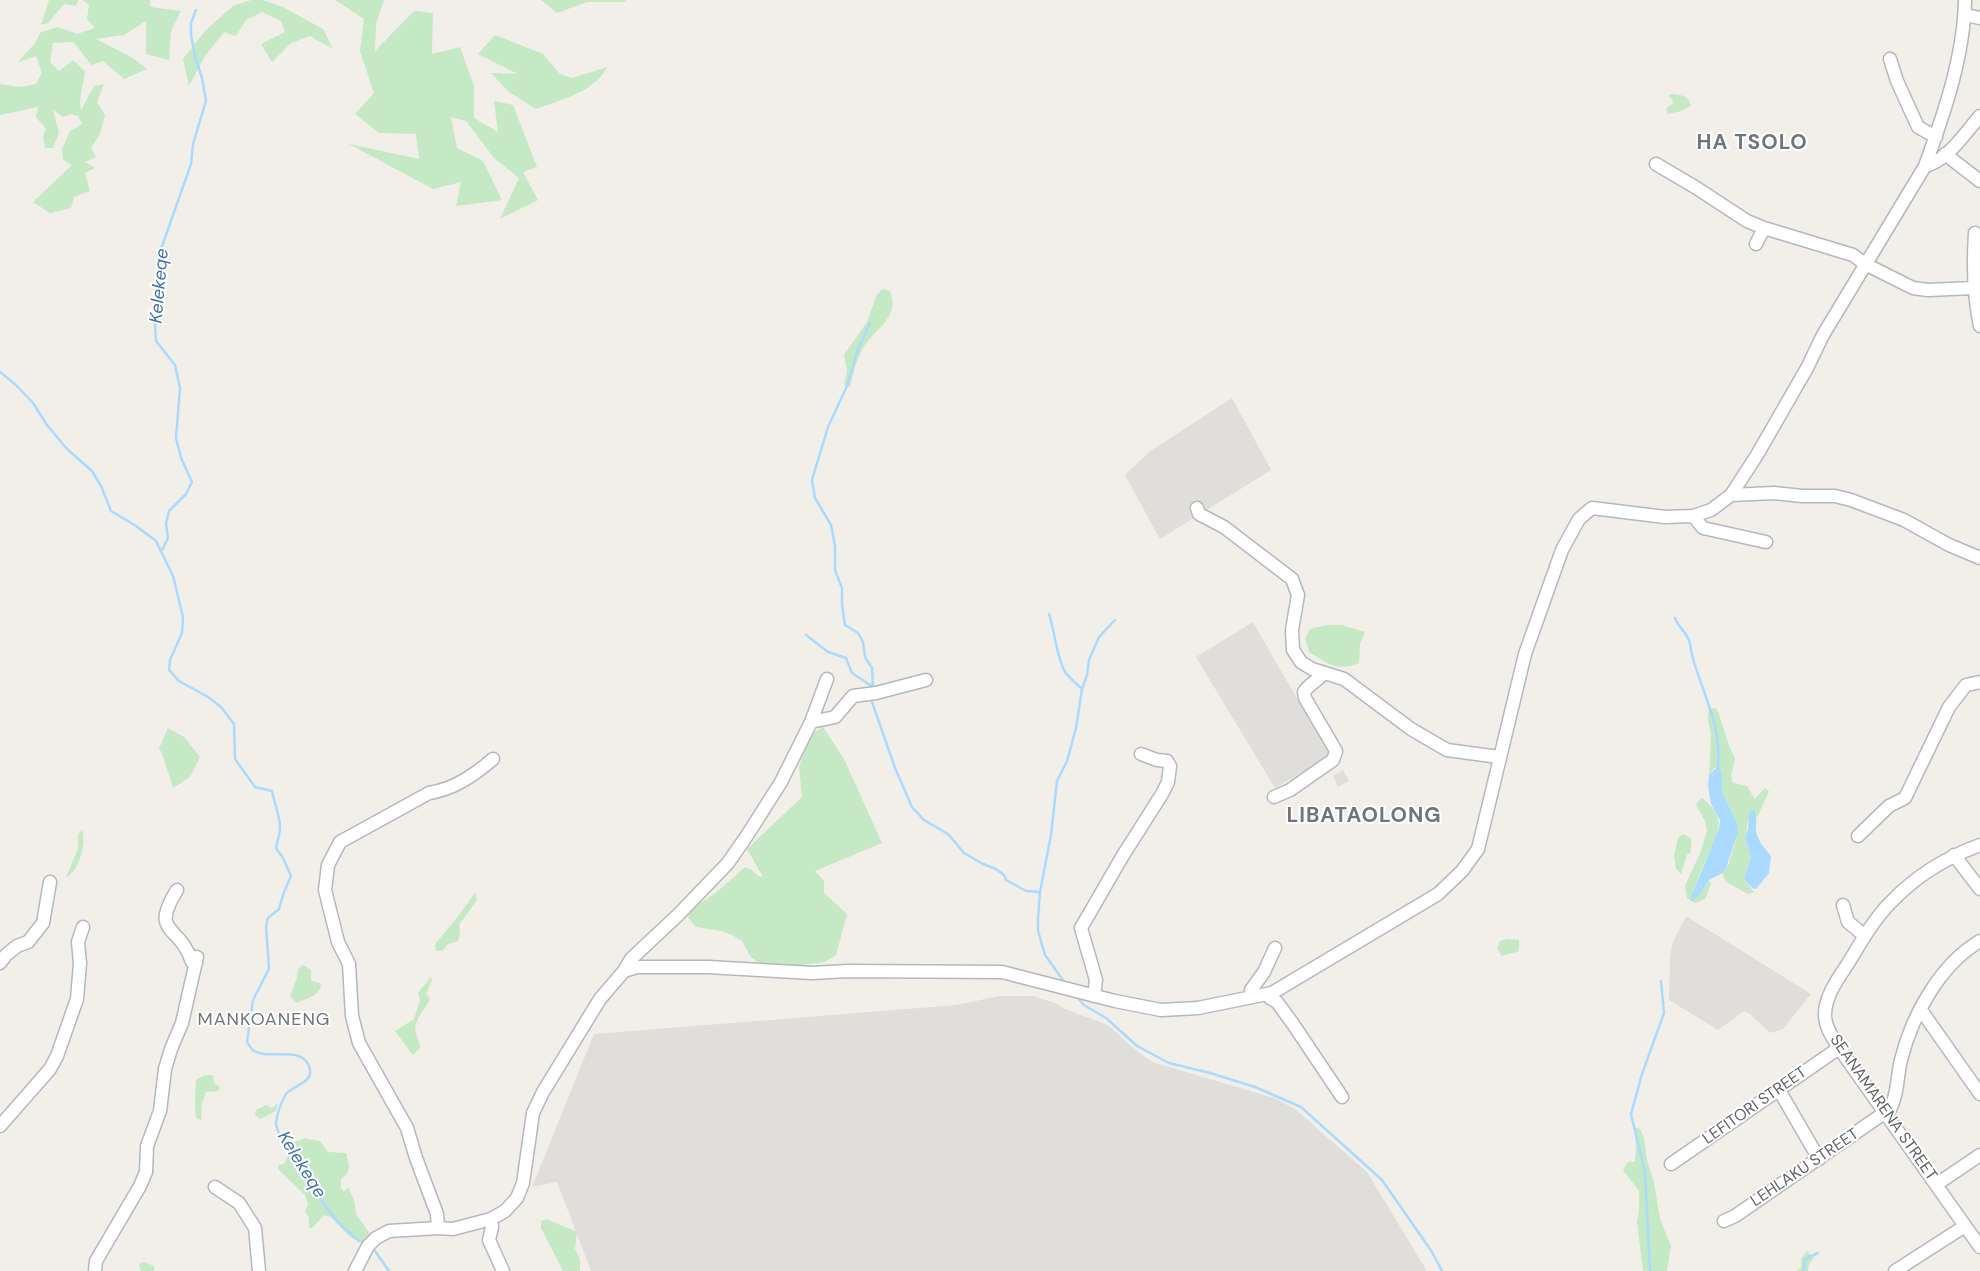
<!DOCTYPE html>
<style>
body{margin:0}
canvas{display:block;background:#f1efe8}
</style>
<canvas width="1980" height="1271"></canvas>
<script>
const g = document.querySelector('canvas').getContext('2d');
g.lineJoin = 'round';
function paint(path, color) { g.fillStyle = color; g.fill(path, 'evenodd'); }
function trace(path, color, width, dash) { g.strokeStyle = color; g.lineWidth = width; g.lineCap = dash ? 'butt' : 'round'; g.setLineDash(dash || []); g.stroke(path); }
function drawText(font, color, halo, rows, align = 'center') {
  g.font = font + ' "DM Sans",sans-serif'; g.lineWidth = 4; g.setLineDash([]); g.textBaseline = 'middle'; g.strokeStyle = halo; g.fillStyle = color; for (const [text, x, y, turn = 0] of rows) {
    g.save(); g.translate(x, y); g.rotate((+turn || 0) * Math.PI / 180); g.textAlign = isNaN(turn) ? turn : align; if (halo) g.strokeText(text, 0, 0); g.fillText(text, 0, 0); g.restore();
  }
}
paint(new Path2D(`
 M1232 398 1271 470 1160 539 1125 475 1149 452Z
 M1253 622 1330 756 1275 788 1196 657Z
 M1343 770 1349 781 1338 787 1333 776Z
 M1686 916 1811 994 1783 1029 1770 1033 1750 1014 1744 1011 1718 1030 1669 1000 1670 956 1673 942Z
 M999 996H1033L1055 1003 1065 1009 1108 1025 1132 1047 1152 1062 1274 1098 1295 1109 1367 1172 1427 1271H591L557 1182 532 1187 594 1034 957 1005Z`), '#e0deda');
paint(new Path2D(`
 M49 0H78L76 6 64 4 48 23 41 25Z
 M83 0H150V7L181 11 171 31 169 60 146 54V21L124 35 96 39 133 58 147 69 124 79 103 61 91 65 74 42 53 43 50 62 59 71 73 60 85 71C84 84 78 97 81 110L94 86 104 84 97 102 105 115 100 134 91 148 96 157 85 162 95 168 85 173 90 191 74 197 71 208 50 213 33 202 72 165 63 160 62 149 70 131 82 124 78 116 71 114 63 117 53 110 59 133 53 148H45L43 136 46 129 36 117 38 107 0 115V84L21 87 36 84 42 73 36 56 18 62 35 43 41 32 58 27 77 34 95 28 87 19 89 5Z
 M251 0H263L283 7 323 29 333 49 310 36 291 43 272 62 261 44 285 32 281 21 262 12 246 20 236 36 224 32 205 56 189 86 183 59 205 31 233 6Z
 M335 0H384L376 24 375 51 414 11 433 13 432 54 460 47 474 86V118L498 132 494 101 513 105 537 167 523 172 538 200 500 219 519 178 494 158 466 121 451 117 457 148 483 161 502 200 456 206 461 182 433 189 349 144 419 159 416 134 379 133 355 114 374 93 360 51 364 19Z
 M541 0H626L625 2H587L557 13Z
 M495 35 543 54 560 74 572 78 607 67C595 92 560 100 536 109L509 92 491 73 518 74 478 54Z
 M1672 94C1682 95 1689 96 1691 106L1681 111 1668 114 1666 109 1673 103 1672 99 1668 96Z
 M883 289 890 291C901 319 873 329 862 350 856 362 853 374 850 387L844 385 847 371 844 355 867 322 877 294Z
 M1327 625H1341L1365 632 1360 644 1359 663C1337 672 1328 664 1309 652L1305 638 1310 629Z
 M1716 708C1724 725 1726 742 1735 758L1731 776 1733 783 1747 786 1755 799 1765 788 1769 791 1757 818 1754 810C1747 815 1745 835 1747 844 1748 849 1752 855 1751 859 1750 866 1746 873 1744 879L1754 892 1748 894 1726 882 1722 873 1729 863 1738 832 1737 823 1722 792V776L1715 767 1709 775C1710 763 1710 750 1711 738 1711 727 1706 721 1709 709Z
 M823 727 844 759 882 843 815 871 824 881V893L847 914 836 955 825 962 792 966 760 964 750 956 742 941 732 935 721 931 696 927 688 917 695 907 718 891 745 867 752 870 758 876 763 877 747 849 802 797 799 767 808 736Z
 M168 728 184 737 200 757 190 777 173 788 164 759 159 748Z
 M1702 798C1729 819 1718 834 1706 860 1700 871 1696 884 1692 897H1698L1709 880 1711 884 1705 899 1695 903 1687 898 1685 886 1701 851 1707 831 1705 821 1696 805 1699 800Z
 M82 830C87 841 79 873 66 877L78 849V834Z
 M1683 834 1691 838V852L1687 855 1681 874 1676 869 1674 856 1678 838Z
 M475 893 477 900 459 925 460 934 458 941 448 944 443 950 436 951 435 944 456 919Z
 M1508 939 1519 940V951L1502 956 1497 948 1500 941Z
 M303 965 311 970V981L320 983 321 987C316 997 306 999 296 1003L290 996 297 978 298 969Z
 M431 977 432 980 426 994 430 999C425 1009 412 1023 416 1033 417 1039 420 1042 420 1048L413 1055 395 1031 414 1019 420 1000 418 993Z
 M205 1075H213L214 1083 220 1087 219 1091 206 1092 202 1103 201 1120 196 1118 195 1105 196 1080Z
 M278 1103 276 1111 260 1119 255 1115 256 1110 266 1105 272 1108Z
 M1634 1127 1640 1129 1644 1138 1647 1160 1654 1183 1660 1219 1671 1246 1667 1271H1643L1637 1222 1639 1212V1191L1623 1170 1628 1162H1635L1636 1146Z
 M304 1138 320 1141 328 1152 346 1153C349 1164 352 1172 341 1179V1188L344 1192 348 1187 354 1200 356 1214 371 1235 362 1243 350 1237 331 1217 324 1215 312 1228 309 1227V1218L305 1211 308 1205 305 1195 278 1169V1165L284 1164 288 1155 287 1142 299 1141Z
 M548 1219C557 1225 568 1227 577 1232L575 1249 580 1259V1271H563L541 1228V1221Z
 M1807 1251 1814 1258 1809 1264 1808 1271H1796L1801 1268V1259Z
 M144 1262 154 1266V1271H141L139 1264Z`), '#c5e8c5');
paint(new Path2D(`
 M1719 765 1722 776V792L1737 823 1738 832 1726 868 1722 873 1709 880 1698 897H1691L1719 829 1720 820 1711 804 1708 786 1709 775Z
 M1754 809C1757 817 1756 822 1756 830 1757 841 1765 848 1771 856L1769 873 1756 889 1752 888 1744 879 1751 858 1745 837 1748 829 1749 814Z`), '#aadaff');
trace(new Path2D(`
 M870 323 858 349 847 386 828 427 812 480 815 498 831 525 835 546V570L842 588V605L845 625 858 633 863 642 865 657 872 668 873 687
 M0 372 16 385 33 403 47 425 67 449 92 471 101 486 111 511 136 526 156 541 173 576 183 617 182 633 170 660 169 670 179 681 208 697 221 707 234 724 235 759 255 787 272 791C274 801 277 809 279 819 282 828 278 839 276 848L283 858 291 876 284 892 279 909 268 918 266 926 269 969 253 1000 247 1042C249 1045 251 1049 254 1051 269 1060 298 1046 308 1064 318 1083 292 1085 286 1094 281 1103 277 1113 276 1123 276 1138 327 1210 339 1223 345 1229 353 1235 359 1241
 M162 550 168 538 166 523 169 511 186 494 192 482 181 458 176 438 180 388 175 365 156 341 155 325 159 301V271L161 249 191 164 193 144 206 101 202 78 195 56 191 35V23L196 10
 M1049 614C1055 632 1056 655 1065 672 1069 678 1077 684 1082 689L1076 728 1067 761 1057 781 1051 835 1040 892 1038 919V931L1045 955 1065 983
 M1675 618C1678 627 1686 632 1689 640 1691 646 1691 653 1693 659 1704 696 1722 728 1718 767
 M806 635 828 652 846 658 852 673 873 687
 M1082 689 1087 675 1089 660 1099 637 1115 620
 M871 699 895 768 912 807 924 820 948 834 964 853 983 864 996 869 1004 875 1006 880 1026 891 1040 892
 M1692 900 1696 894
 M1077 997 1084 1005 1106 1018 1137 1046 1169 1063 1210 1073 1255 1087 1301 1107 1382 1180 1432 1252 1442 1271
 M375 1251 389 1271
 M1650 1271 1645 1172 1631 1114 1642 1074 1664 1013 1661 981
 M1804 1271 1805 1259 1818 1253`), '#aadaff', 2.5);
const minor = new Path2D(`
 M1965 15 1980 18
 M1890 59 1897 81 1918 127 1936 137
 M1945 154 1980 181
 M1656 164 1695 187 1747 221 1764 228
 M1925 166C1947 161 1965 133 1980 116
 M1975 233C1973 264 1973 294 1980 326
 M1756 244 1764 228 1853 255 1865 264 1913 288 1928 290 1974 288
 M1731 495 1774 493 1802 496H1835L1851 500 1904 520 1949 545 1980 558
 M1197 508 1199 514 1224 527 1292 579 1298 595 1292 630 1293 650 1301 662 1312 669 1344 679 1411 729 1447 750 1499 757
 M1693 516 1703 528 1766 542
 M811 722 835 717 853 696 876 693 926 680
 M1274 797 1290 790 1333 760 1336 751 1305 698 1304 692C1309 684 1318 681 1323 673
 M1858 836 1889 806 1905 798 1949 707 1966 685 1980 682
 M1980 845C1947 857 1916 876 1891 902 1873 920 1860 944 1847 965 1837 980 1824 998 1825 1017 1826 1029 1833 1038 1839 1048L1980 1247
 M1954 855 1980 889
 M177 890C149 935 180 924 192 962L196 963
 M1843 905 1848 922 1865 936
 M0 963 6 955 17 946 28 942 43 923 50 882
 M624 971 631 959 679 914 728 863 748 834 781 782 811 722 827 679
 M1272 993 1270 998 1277 1002 1293 1024 1342 1097
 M1094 996 1096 980 1081 928 1122 857 1162 794 1168 782 1170 766 1167 761 1157 760 1141 754
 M1252 996 1251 990 1264 972 1275 948
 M1921 1010 1980 1094
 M1779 1090 1819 1159
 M0 1126 50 1069 57 1056 77 999 80 963 78 942 83 927
 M1671 1164 1839 1048
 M1937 1184 1980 1155
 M215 1187 239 1203 255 1228 259 1271
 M491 1219 492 1227 489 1240 503 1271
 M1724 1221 1735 1216 1890 1109C1898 1095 1897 1075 1901 1060 1912 1015 1940 965 1980 941
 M438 1228 437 1214 416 1158 407 1128 359 1043 352 1016 349 964 338 942 325 890 328 865 340 842 429 793C454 789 473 776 493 759
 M95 1271 96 1261 140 1186 146 1172 147 1146 160 1111 165 1069 171 1049 182 1023 197 957
 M355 1271 368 1246 376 1238 389 1231 438 1228 453 1229 491 1219 505 1211 517 1198 523 1183 533 1113 543 1092 600 999 624 971 637 967H708L812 973 848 971 1002 972 1115 1001 1161 1010 1198 1008 1272 993 1438 894 1462 871 1478 849 1525 654 1562 550 1579 519 1592 508 1665 517 1693 516 1711 510 1731 495 1757 455 1807 368 1823 335 1925 166C1944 114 1964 56 1965 0
 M1895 1271 1965 1226`);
trace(minor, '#b5b8bc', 15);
trace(minor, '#fff', 12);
drawText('16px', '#5f6368', '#fff', [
 ["LEFITORI STREET",1755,1106,-35],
 ["SEANAMARENA STREET",1883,1108,55],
 ["LEHLAKU STREET",1805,1168,-34]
]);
drawText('italic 18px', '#4174aa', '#fff', [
 ["Kelekeqe",160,286,-85],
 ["Kelekeqe",301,1165,58]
]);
g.letterSpacing = '1px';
drawText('18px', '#70757a', '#fff', [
 ["MANKOANENG",264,1020]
]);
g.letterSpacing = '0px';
g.letterSpacing = '1px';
drawText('bold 21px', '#70757a', '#fff', [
 ["HA TSOLO",1752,143],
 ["LIBATAOLONG",1364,816]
]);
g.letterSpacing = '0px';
</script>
